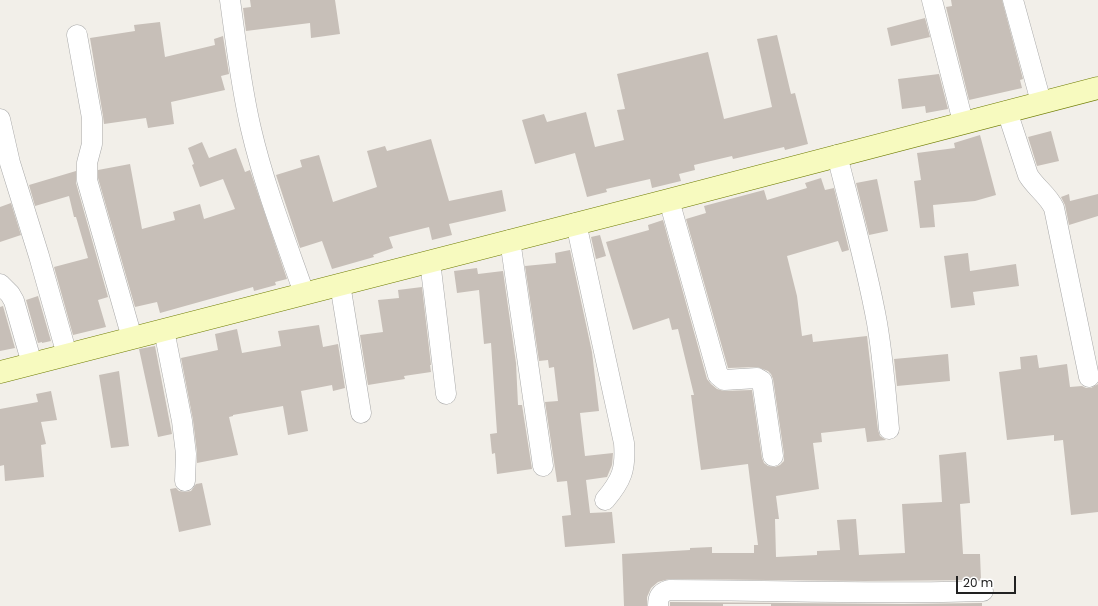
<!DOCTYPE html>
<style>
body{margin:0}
#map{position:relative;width:1098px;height:606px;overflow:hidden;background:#f2efe9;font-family:Poppins,sans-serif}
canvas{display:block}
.scale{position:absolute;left:956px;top:576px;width:60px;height:18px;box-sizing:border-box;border:2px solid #222;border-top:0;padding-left:5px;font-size:12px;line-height:14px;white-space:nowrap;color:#222;-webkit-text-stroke:3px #fff;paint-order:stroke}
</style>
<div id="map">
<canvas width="1098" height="606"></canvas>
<div class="scale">20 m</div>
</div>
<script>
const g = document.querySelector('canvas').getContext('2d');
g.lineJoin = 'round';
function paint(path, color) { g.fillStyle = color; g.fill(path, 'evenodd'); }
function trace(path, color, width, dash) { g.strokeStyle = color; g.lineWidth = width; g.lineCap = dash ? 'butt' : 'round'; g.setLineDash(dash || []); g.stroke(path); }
paint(new Path2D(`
 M250 0H335L340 34 311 38 310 23 246 31 243 8 251 7Z
 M951 0H1002L1023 79 1020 80 1022 88 969 100 946 7 952 6Z
 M925 18 930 37 891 46 887 28Z
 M160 22 165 57 215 45 214 39 223 36 229 74 221 76 225 90 171 102 174 124 148 128 146 118 104 124 103 116 90 38 135 31 134 25Z
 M777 35 791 94 795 93 808 144 785 150 784 147 733 159 732 156 694 165 695 170 679 174 681 181 652 188 650 179 606 189 607 192 587 197 575 153 535 164 522 120 544 114 547 122 586 112 595 147 624 140 617 110 625 109 617 74 708 52 724 119 772 107 757 39Z
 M939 74 948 109 926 113 925 106 902 109 898 79Z
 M1051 131 1059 161 1037 166 1028 137Z
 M980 135 996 195 975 201 933 205 935 227 920 228 914 181 921 180 917 153 955 148 954 143Z
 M431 139 449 201 502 190 506 211 449 224 452 235 432 240 429 227 389 237 393 248 373 255 374 257 332 269 322 241 300 248 276 175 302 167 300 160 319 155 333 202 377 187 367 151 385 146 387 151Z
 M202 142 209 158 236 148 245 172 250 170 287 279 275 282 276 285 254 291 253 287 160 313 157 302 135 307 98 178V170L130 164 142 229 175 220 173 212 200 204 204 219 235 209 223 179 200 187 192 165 194 164 188 148Z
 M76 171V183L108 297 98 300 106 327 73 335 54 267 88 258 76 217H74L69 196 35 206 29 185Z
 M821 178 825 190 834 188 849 250 842 252 838 241 787 256 797 296 802 336 812 334 813 342 867 336 878 430 880 436 886 440 867 442 865 428 821 433 822 442 813 443 819 489 776 496 779 519H775L776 557 817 555V551L840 550 837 520 856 519 859 555 905 553 902 504 942 502 939 455 966 452 970 503 960 504 963 554H980L981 580 865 581 669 579 658 582 651 588 647 597V606H624L622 554 690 550V548L712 547V553H754V545H758L748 464 701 470 691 395H694L678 329 672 330 669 318 633 330 606 242 649 230 648 225 663 220 707 379 711 384 717 389 724 391 752 390 762 458 764 463 768 466 775 467 780 465 784 461V454L773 379 771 374 768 371 757 367 728 368 686 219 706 213 704 206 764 190 767 200 807 188 805 183Z
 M877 179 888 231 869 235 856 183Z
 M1069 194 1070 201 1098 194V216L1069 225 1065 205 1061 197Z
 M11 203 21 235 0 242V207Z
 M600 235 606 256 596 259 591 237Z
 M570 250 592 352 599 411 580 413 585 456 613 453 612 465 607 477 586 480 590 513 612 512 615 543 565 547 562 516 571 515 567 481 557 482 545 402 558 401 554 367 549 368 548 360 539 361 525 266 556 263 555 253Z
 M968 253 970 271 1016 264 1019 286 973 292 975 305 951 308 944 256Z
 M477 268 478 274 503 271 516 363 518 405H522L532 469 497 474 495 453 492 454 490 434 497 433 491 343 484 344 479 290 457 293 454 271Z
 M422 287 431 365H430L431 372 404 376 405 379 368 385 360 335 383 332 378 300 399 298 398 290Z
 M38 296 51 341 42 343V342L38 343 26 300Z
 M3 306 15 348 0 351V307Z
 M319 325 323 347 338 344 345 388 333 391 332 385 301 391 308 431 288 435 283 406 233 415V416L229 417 238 455 197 463V453L193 420 181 358 218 350 215 334 237 329 242 353 281 346 278 331Z
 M155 346 172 434 158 437 139 349Z
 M948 354 950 381 897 386 894 359Z
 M1037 355 1039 368 1067 364 1070 387 1082 386 1086 388H1091L1098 384V512L1071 515 1063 440 1054 441V435L1007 440 999 372 1021 369 1020 357Z
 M119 371 129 446 111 448 99 375Z
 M51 391 57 420 41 422 46 444 41 445 44 477 5 481 4 465 0 466V409L38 402 36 394Z
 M202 483 211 525 179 532 170 489 176 488 179 491 185 492 191 491 196 484Z
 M670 602 904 604 982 603V606H771V604H723V606H670Z`), '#c7bfb8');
const street = new Path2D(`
 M230 0C236 43 241 87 251 129 264 185 285 239 304 293
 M932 0 963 122
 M1013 0 1041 102
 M77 35 92 118V144L87 163V180L132 338
 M1007 111 1028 175C1035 187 1048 195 1054 208L1089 377
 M0 119 10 163 39 256 67 355
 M837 155C851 211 867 267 877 323 883 358 886 394 889 429
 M669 200 718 375 724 380 757 378 762 381 773 456
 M576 223 624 443C626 469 622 480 605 500
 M510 240 543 466
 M430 261 446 394
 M0 284 10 294 14 301 32 364
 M340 284 361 413
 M164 330 182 421 186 454 185 481
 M658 606C658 597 660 593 669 590 773 590 878 595 983 591`);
const secondary = new Path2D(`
 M0 372 669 200 1098 88`);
trace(street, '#a9a9a9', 21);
trace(secondary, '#707d05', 23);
trace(street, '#fff', 20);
trace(secondary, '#f7fabf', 22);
</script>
